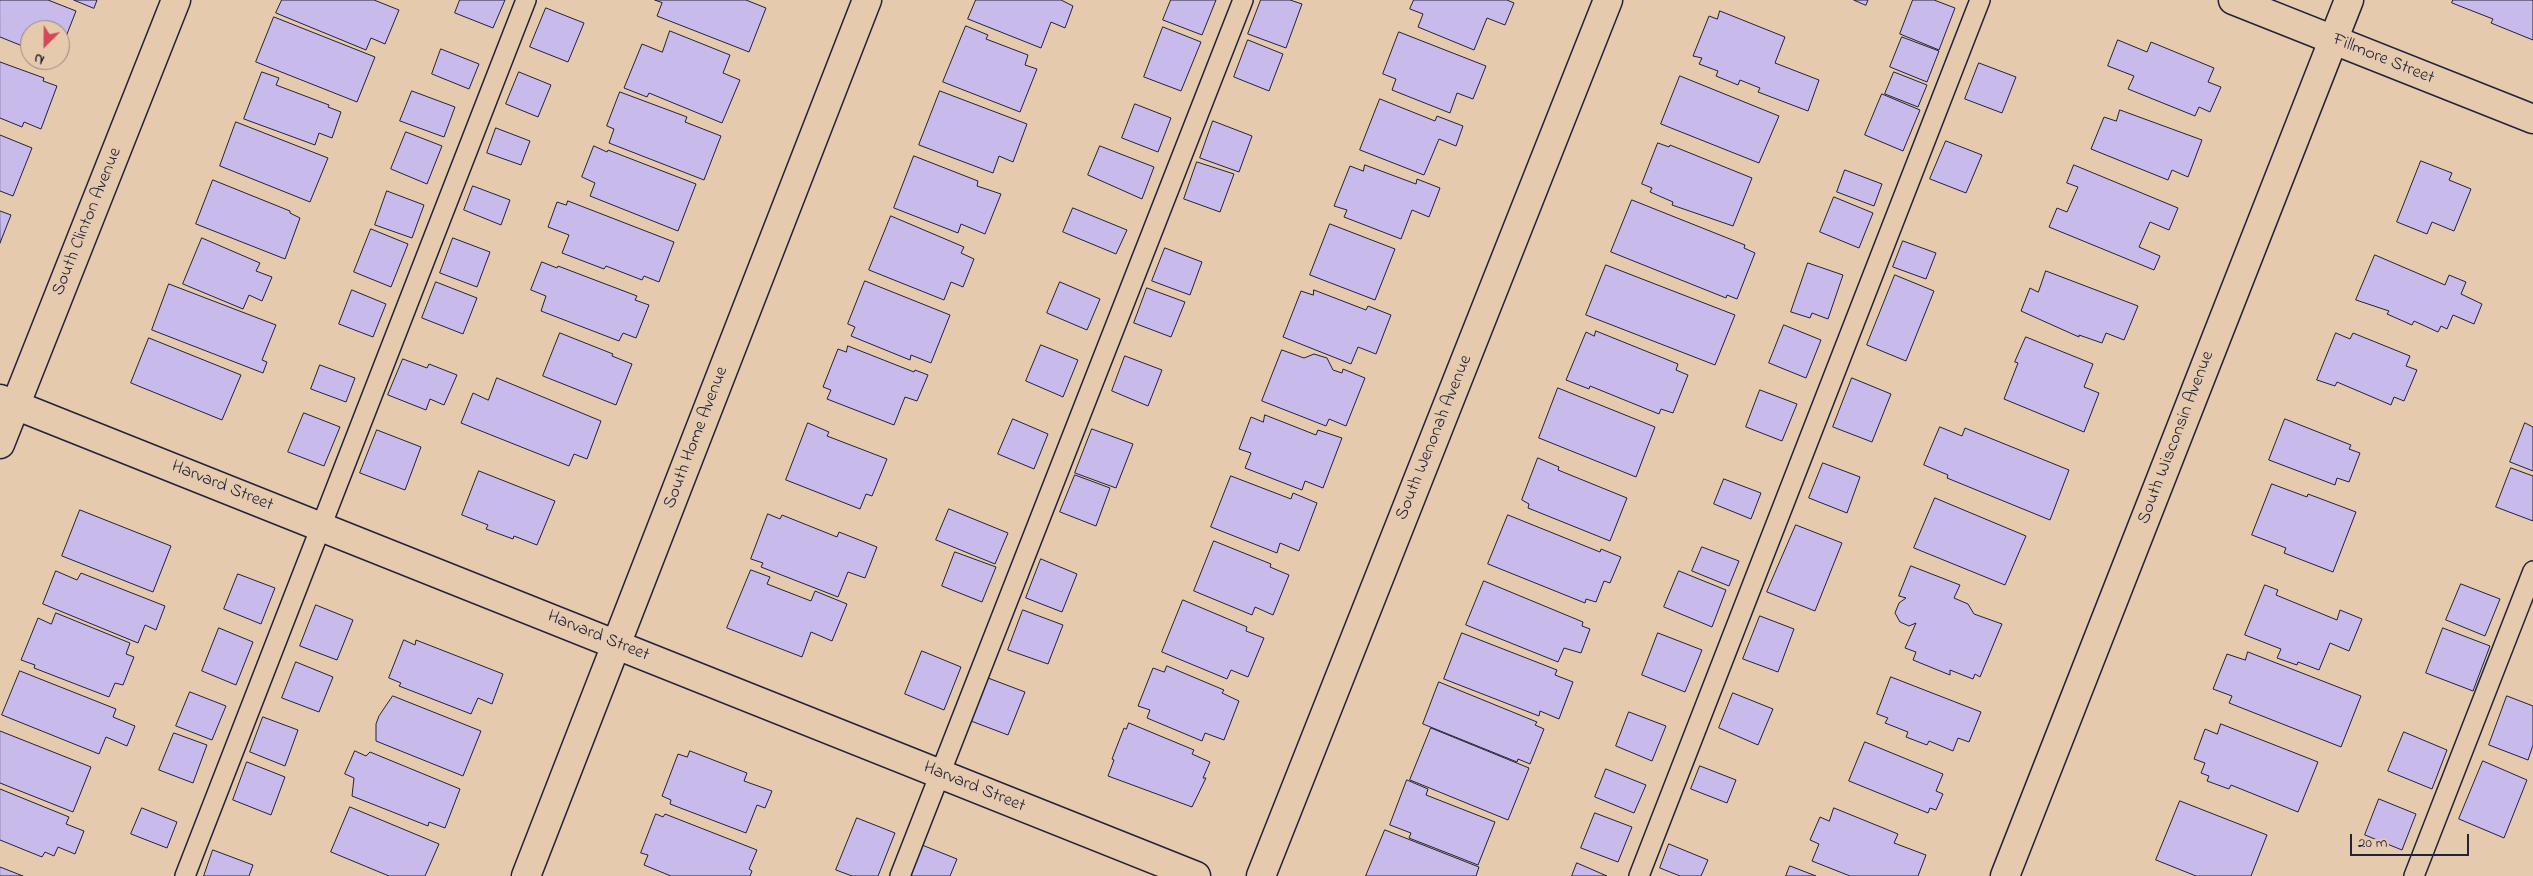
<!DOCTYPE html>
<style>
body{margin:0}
#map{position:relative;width:2533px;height:876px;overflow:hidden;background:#e6caad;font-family:"Indie Flower",sans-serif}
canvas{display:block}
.north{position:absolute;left:20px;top:20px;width:50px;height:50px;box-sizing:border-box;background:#e6caad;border:1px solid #98877f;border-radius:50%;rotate:203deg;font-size:14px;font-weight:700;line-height:20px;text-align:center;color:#22223b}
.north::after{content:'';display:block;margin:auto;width:18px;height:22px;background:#d1495b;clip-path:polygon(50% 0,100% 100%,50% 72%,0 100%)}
.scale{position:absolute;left:2350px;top:834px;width:119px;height:22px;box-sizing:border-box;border:2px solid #22223b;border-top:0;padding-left:6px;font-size:15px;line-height:18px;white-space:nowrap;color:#22223b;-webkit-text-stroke:4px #e6caad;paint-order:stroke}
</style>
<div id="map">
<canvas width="2533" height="876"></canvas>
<div class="north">N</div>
<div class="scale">20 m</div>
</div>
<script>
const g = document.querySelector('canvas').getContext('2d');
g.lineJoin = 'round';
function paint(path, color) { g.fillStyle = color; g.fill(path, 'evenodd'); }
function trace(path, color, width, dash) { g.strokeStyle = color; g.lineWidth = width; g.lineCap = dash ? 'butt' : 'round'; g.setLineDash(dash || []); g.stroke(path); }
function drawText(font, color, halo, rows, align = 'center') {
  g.font = font + ' "Indie Flower",sans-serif'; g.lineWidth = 5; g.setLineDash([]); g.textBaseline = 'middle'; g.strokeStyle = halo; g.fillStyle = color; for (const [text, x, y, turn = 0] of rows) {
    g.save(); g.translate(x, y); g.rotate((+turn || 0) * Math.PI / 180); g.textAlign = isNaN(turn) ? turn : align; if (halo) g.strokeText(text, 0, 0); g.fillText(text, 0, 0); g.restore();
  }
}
const building = new Path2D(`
 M0 0H48L76 11 60 52V30H30V49L0 37Z
 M74 0H97L94 8Z
 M282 0H374L399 10 385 44 371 38 366 50 276 13Z
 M460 0H505L493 28 455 13Z
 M655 0H746L766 8 749 52 657 16 662 3Z
 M976 0H1061L1073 6 1065 28 1051 22 1041 48 968 19Z
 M1171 0H1216L1202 35 1163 20Z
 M1261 0H1290L1302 4 1286 48 1248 34Z
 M1414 0H1507L1514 3 1505 25 1487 18 1474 50 1418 27 1423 14 1410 9Z
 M1854 0H1868L1866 5Z
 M1913 0H1934L1955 8 1939 50 1900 34Z
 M2453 0H2533V40L2491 23 2493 19 2452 3Z
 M546 8 584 23 568 62 530 47Z
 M1720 11 1785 37 1775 63 1819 80 1808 111 1758 92 1760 88 1740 80 1738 85 1716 76 1718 71 1699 64 1702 58 1693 56 1709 16 1717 19Z
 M274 17 375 57 357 102 256 62Z
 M966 26 988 35 986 39 1028 55 1025 65 1037 69 1020 112 943 82Z
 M1163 27 1201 42 1181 91 1144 77Z
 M670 31 730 55 723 73 740 80 722 123 649 93 647 97 624 88 642 44 662 52Z
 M1399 32 1486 66 1473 99 1457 93 1450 113 1392 90 1396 79 1383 74Z
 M1902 37 1939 51 1927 82 1890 67Z
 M1248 40 1283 54 1269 91 1234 77Z
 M2118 40 2147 52 2151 42 2214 68 2208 82 2221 87 2210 112 2199 107 2195 116 2128 89 2134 76 2108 66Z
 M441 49 479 64 469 89 432 74Z
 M0 62 44 78 43 81 57 86 41 129 24 122 22 127 0 118Z
 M1979 63 2016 77 2002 113 1965 99Z
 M262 72 279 78 276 85 329 105 328 107 341 112 332 138 319 133 315 145 244 119Z
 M519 72 551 85 538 117 506 104Z
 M1894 72 1927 85 1918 107 1885 94Z
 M1680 76 1779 116 1759 163 1661 124Z
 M412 91 455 107 444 137 400 121Z
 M940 91 1027 124 1013 162 999 156 993 173 919 145Z
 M620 92 687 117 685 122 721 136 704 180 609 143 614 129 607 126Z
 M1882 94 1920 110 1903 151 1865 135Z
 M1380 99 1435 121 1437 116 1463 126 1456 146 1439 139 1424 175 1360 150Z
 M1135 104 1171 118 1158 152 1122 138Z
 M2120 110 2202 140 2188 177 2172 170 2168 180 2091 149 2104 117 2116 121Z
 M1213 121 1252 136 1239 172 1200 158Z
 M236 122 328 158 310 202 220 166Z
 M496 128 530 141 521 165 487 153Z
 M406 132 442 146 427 184 391 169Z
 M0 135 32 148 13 196 0 191Z
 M1946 141 1982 155 1966 193 1930 179Z
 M1658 143 1669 147 1670 145 1752 178 1733 226 1672 205 1673 202 1650 192 1652 188 1642 184Z
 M594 146 607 152 608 150 696 184 678 231 590 196 595 183 582 177Z
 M1100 146 1154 167 1142 199 1088 175Z
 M914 156 978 181 977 186 1001 194 985 234 961 224 958 233 894 208Z
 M2421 161 2452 173 2449 180 2471 189 2454 231 2432 222 2427 234 2397 222Z
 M1197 162 1234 174 1220 212 1184 199Z
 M1365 165 1416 184 1417 179 1440 188 1429 217 1412 210 1401 239 1344 217 1347 210 1334 206 1350 166 1363 171Z
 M2074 165 2178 208 2169 230 2150 222 2139 247 2160 256 2154 270 2049 227 2057 208 2067 212 2078 187 2067 183Z
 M1845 170 1882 184 1874 206 1837 192Z
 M213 180 290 211V213L300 218 285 259 196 224Z
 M473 186 510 200 501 225 464 210Z
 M387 191 424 205 412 238 375 225Z
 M1834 197 1873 213 1859 248 1820 232Z
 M1632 200 1745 245 1744 248 1755 253 1737 299 1727 295 1726 298 1611 252Z
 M568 201 674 242 659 282 644 276 642 280 606 266 604 269 562 253 569 235 548 227 557 202 566 205Z
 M1073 208 1127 230 1116 254 1063 232Z
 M0 211 11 215 0 243Z
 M891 216 964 247 961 253 974 259 963 287 951 282 944 300 869 270Z
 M1330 224 1395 249 1375 300 1310 275Z
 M371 229 408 244 391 287 354 272Z
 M202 238 260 263 256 271 272 277 262 301 249 295 243 309 183 284Z
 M453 238 490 252 477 287 440 273Z
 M1903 241 1936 253 1926 279 1893 267Z
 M1165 248 1202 262 1190 295 1152 281Z
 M2375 255 2445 285 2449 275 2466 282 2461 294 2482 304 2474 324 2453 315 2447 329 2441 326 2438 332 2414 321 2412 325 2387 314 2389 311 2356 300Z
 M542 262 557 268 558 266 637 296 635 300 649 305 636 338 623 333 619 341 541 311 546 296 531 290Z
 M1808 263 1843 275 1828 319 1812 313 1810 318 1791 312Z
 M1606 265 1735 315 1715 365 1586 315Z
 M2046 271 2138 306 2124 340 2106 333 2102 343 2079 335V337L2021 311 2030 288 2038 292Z
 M1895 275 1934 291 1906 361 1867 345Z
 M865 281 950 315 931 363 911 355 910 360 851 336 855 327 848 324Z
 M436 282 477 298 463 334 422 318Z
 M1060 282 1100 299 1087 330 1047 313Z
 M169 284 276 325 262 360 267 362 263 373 152 330Z
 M1147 288 1185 302 1171 337 1134 323Z
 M352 290 386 304 373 337 339 324Z
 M1314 290 1366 310 1368 306 1391 315 1376 354 1358 347 1351 364 1283 337 1301 291 1313 295Z
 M1784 325 1821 340 1806 378 1769 363Z
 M1596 331 1678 364 1676 370 1688 375 1673 413 1661 409 1659 414 1590 386 1589 389 1566 380 1586 332 1594 336Z
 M560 333 613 354 612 356 632 364 616 405 543 376Z
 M2336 333 2350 339 2353 333 2410 356 2406 366 2417 370 2404 401 2394 397 2391 405 2337 382 2335 386 2317 380Z
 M2026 337 2093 364 2084 387 2099 393 2084 432 2004 399 2018 363 2015 362Z
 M149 338 241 375 222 420 131 383Z
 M1041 345 1078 360 1063 397 1026 381Z
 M848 346 914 372 915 370 928 375 917 401 905 397 894 425 827 399 831 390 823 387 838 349 846 352Z
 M1282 350 1304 358 1314 354 1327 358 1333 370 1342 373 1343 369 1365 378 1346 426 1329 419 1326 426 1262 401Z
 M1125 356 1162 370 1148 406 1112 391Z
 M403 359 427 368 429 364 457 375 444 405 430 399 426 410 388 395Z
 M320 365 355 378 346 402 311 389Z
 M497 378 601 421 587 459 574 454 569 466 461 423 473 393 488 400Z
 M1852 378 1891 394 1872 442 1833 427Z
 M1558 388 1655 427 1636 477 1539 438Z
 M1760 390 1797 404 1782 441 1746 427Z
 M304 413 340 427 324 466 288 452Z
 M1265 415 1316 435 1318 430 1342 438 1323 488 1305 481 1302 490 1245 468 1251 453 1239 449 1251 417 1263 422Z
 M1013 419 1048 434 1034 469 998 454Z
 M2285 419 2351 445 2349 449 2360 453 2349 482 2337 478 2335 485 2269 460Z
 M808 423 829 432 827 436 887 459 872 496 866 494 860 509 786 480Z
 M2525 423 2533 427V471L2510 462Z
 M1940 427 1962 436 1965 428 2069 470 2050 520 1947 478 1948 475 1924 465Z
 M1092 429 1133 444 1116 488 1075 473Z
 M377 430 421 447 405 490 360 473Z
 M1538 458 1559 467 1558 470 1627 498 1610 541 1528 508 1529 504 1522 500Z
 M1823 463 1860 477 1847 513 1809 498Z
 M2511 468 2533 476V521L2496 507Z
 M479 471 555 501 537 545 514 536 513 539 486 529 488 525 462 515Z
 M1075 475 1110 488 1096 526 1060 512Z
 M1231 476 1291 499 1293 493 1317 503 1299 551 1280 543 1277 553 1211 527Z
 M1724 479 1761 493 1751 519 1714 504Z
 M2272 484 2307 497 2308 494 2356 512 2333 572 2284 553 2286 548 2252 535Z
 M1935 498 2026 536 2005 585 1914 548Z
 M949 509 1008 533 995 564 936 540Z
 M80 510 171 546 153 592 62 556Z
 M768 514 780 519 782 515 837 537 839 532 877 547 865 578 848 572 838 597 761 567 763 563 751 559Z
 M1508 515 1600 552 1601 549 1621 557 1610 583 1604 581 1596 602 1586 599 1585 603 1488 564Z
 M1796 525 1842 543 1815 611 1767 592Z
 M1214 541 1271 564 1270 567 1289 575 1273 615 1255 607 1252 615 1194 591Z
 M1702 547 1739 561 1729 586 1692 571Z
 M955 552 996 567 982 602 942 586Z
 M1041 559 1077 574 1062 612 1026 598Z
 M1911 566 1960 585 1954 598 1968 604 1974 614 2002 624 1980 677 1975 674 1973 679 1950 670V675L1913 660 1916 652 1905 648 1916 623 1909 626 1900 622 1895 613 1899 603 1906 598 1899 596Z
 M751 570 770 577 767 584 811 601 815 591 847 604 832 641 811 632 802 657 727 628Z
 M56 571 77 580 81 573 165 606 156 630 145 625 138 643 43 604Z
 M1679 571 1726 590 1712 627 1664 607Z
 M238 574 275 588 261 624 224 609Z
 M1484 581 1583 622 1582 626 1590 629 1581 653 1564 648 1558 662 1466 625Z
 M2461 584 2500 599 2485 636 2446 620Z
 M2265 585 2278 590 2276 595 2337 620 2340 610 2362 619 2349 651 2330 643 2319 670 2298 662 2297 665 2277 658 2281 649 2245 635Z
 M1183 600 1247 627 1246 631 1264 638 1248 677 1231 670 1227 679 1162 652Z
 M316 605 353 620 337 660 300 646Z
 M1023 610 1063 625 1048 664 1008 650Z
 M56 613 130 643 126 654 134 657 123 685 115 683 109 697 34 668 35 665 21 660 38 618 51 624Z
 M1760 616 1794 629 1778 672 1743 659Z
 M219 628 253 642 236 685 202 671Z
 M2443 628 2490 646 2473 691 2426 673Z
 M1462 633 1557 670 1555 675 1573 682 1559 719 1540 711 1539 716 1444 679Z
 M1658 633 1702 650 1685 692 1642 675Z
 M404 640 415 645 416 640 503 674 492 704 478 698 471 714 399 686 401 683 389 678Z
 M922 651 961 667 944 710 905 694Z
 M2248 652 2361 696 2341 747 2229 703 2232 696 2213 689 2227 654 2245 660Z
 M296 662 333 677 319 712 282 698Z
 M1167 666 1224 690 1222 693 1239 701 1224 740 1205 733 1202 741 1147 718 1150 710 1138 706 1153 668 1164 672Z
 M20 671 116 709 113 717 135 726 127 746 106 737 99 754 2 715Z
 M1891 677 1981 712 1969 742 1958 738 1953 751 1929 741 1927 745 1906 737 1908 732 1885 723 1888 718 1877 714Z
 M988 678 1025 692 1008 735 971 721Z
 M1439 682 1537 722 1535 725 1544 729 1530 764 1518 759 1517 762 1423 724Z
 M190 692 226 706 212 740 176 726Z
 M1733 693 1773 709 1758 745 1719 728Z
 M393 696 481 731 463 776 376 741V724L379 716Z
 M2507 696 2533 706V745L2528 760 2489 745Z
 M1629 712 1666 726 1652 761 1616 746Z
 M263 717 298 730 285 766 250 752Z
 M1129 723 1194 750 1192 754 1210 762 1203 778H1206L1192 807 1108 776 1114 760 1112 759 1124 728 1126 729Z
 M2221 724 2318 762 2298 812 2231 785 2229 789 2207 781 2209 776 2201 773 2205 763 2194 759 2205 729 2217 734Z
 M1431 728 1529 768 1508 820 1410 780Z
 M0 731 91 767 73 812 0 783Z
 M2404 732 2447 750 2432 789 2388 771Z
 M174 733 207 745 193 783 159 770Z
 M1865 742 1943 774 1936 791 1943 794 1936 810 1930 808 1928 813 1849 781Z
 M355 751 366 756 370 752 460 789 445 828 429 822 428 826 352 796 354 778 345 774Z
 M690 751 747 773 744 781 772 791 765 808 757 805 746 833 670 804 671 800 662 796 678 754 687 757Z
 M2483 761 2527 780 2504 838 2459 819Z
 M247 762 285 777 271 815 233 800Z
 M1700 766 1736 780 1727 803 1691 789Z
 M1606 769 1646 785 1634 813 1595 797Z
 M1407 780 1428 789 1426 795 1495 822 1478 865 1409 838 1411 833 1390 825Z
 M0 789 69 817 66 824 84 831 75 854 58 847 54 856 45 852 42 857 0 840Z
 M2379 799 2416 814 2402 850 2365 835Z
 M2180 801 2267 835 2251 876H2196L2156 860Z
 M350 807 439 844 425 876H389L331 852Z
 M142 808 177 822 167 848 131 834Z
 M1834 808 1898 834 1894 843 1926 855 1918 876H1850L1812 861 1819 844 1810 840 1820 817 1829 821Z
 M1595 813 1632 827 1618 862 1581 848Z
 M656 814 663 817 665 814 757 850 749 869 752 871 750 876H671L644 865 648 855 641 853Z
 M857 818 895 833 878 876H852L836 870Z
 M1385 830 1479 867 1476 876H1366Z
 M1669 844 1708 860 1701 876H1680L1660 868Z
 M922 845 957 859 950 876H909Z
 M213 850 253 865 249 876H204Z
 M1577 863 1607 876H1572Z
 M1790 866 1816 876H1786Z
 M0 867 23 876H0Z`);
paint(building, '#c8baeb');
trace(building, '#22223b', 1);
const lane = new Path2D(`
 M185 876 526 0
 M900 876 1243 0
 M1639 876 1980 0
 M2414 876 2533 571`);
const street = new Path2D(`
 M2233 0 2533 119
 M0 399 1196 876
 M0 444 176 0
 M526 876 867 0
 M1261 876 1608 0
 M2005 876 2349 0`);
trace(lane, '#22223b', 22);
trace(street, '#22223b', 31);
trace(lane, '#e6caad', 19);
trace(street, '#e6caad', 28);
drawText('18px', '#22223b', '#e6caad', [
 ["Fillmore Street",2383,60,22],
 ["South Clinton Avenue",88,222,-68],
 ["South Home Avenue",697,438,-69],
 ["South Wenonah Avenue",1435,438,-68],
 ["South Wisconsin Avenue",2177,438,-69],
 ["Harvard Street",222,487,22],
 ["Harvard Street",598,637,22],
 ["Harvard Street",974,788,22]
]);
</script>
